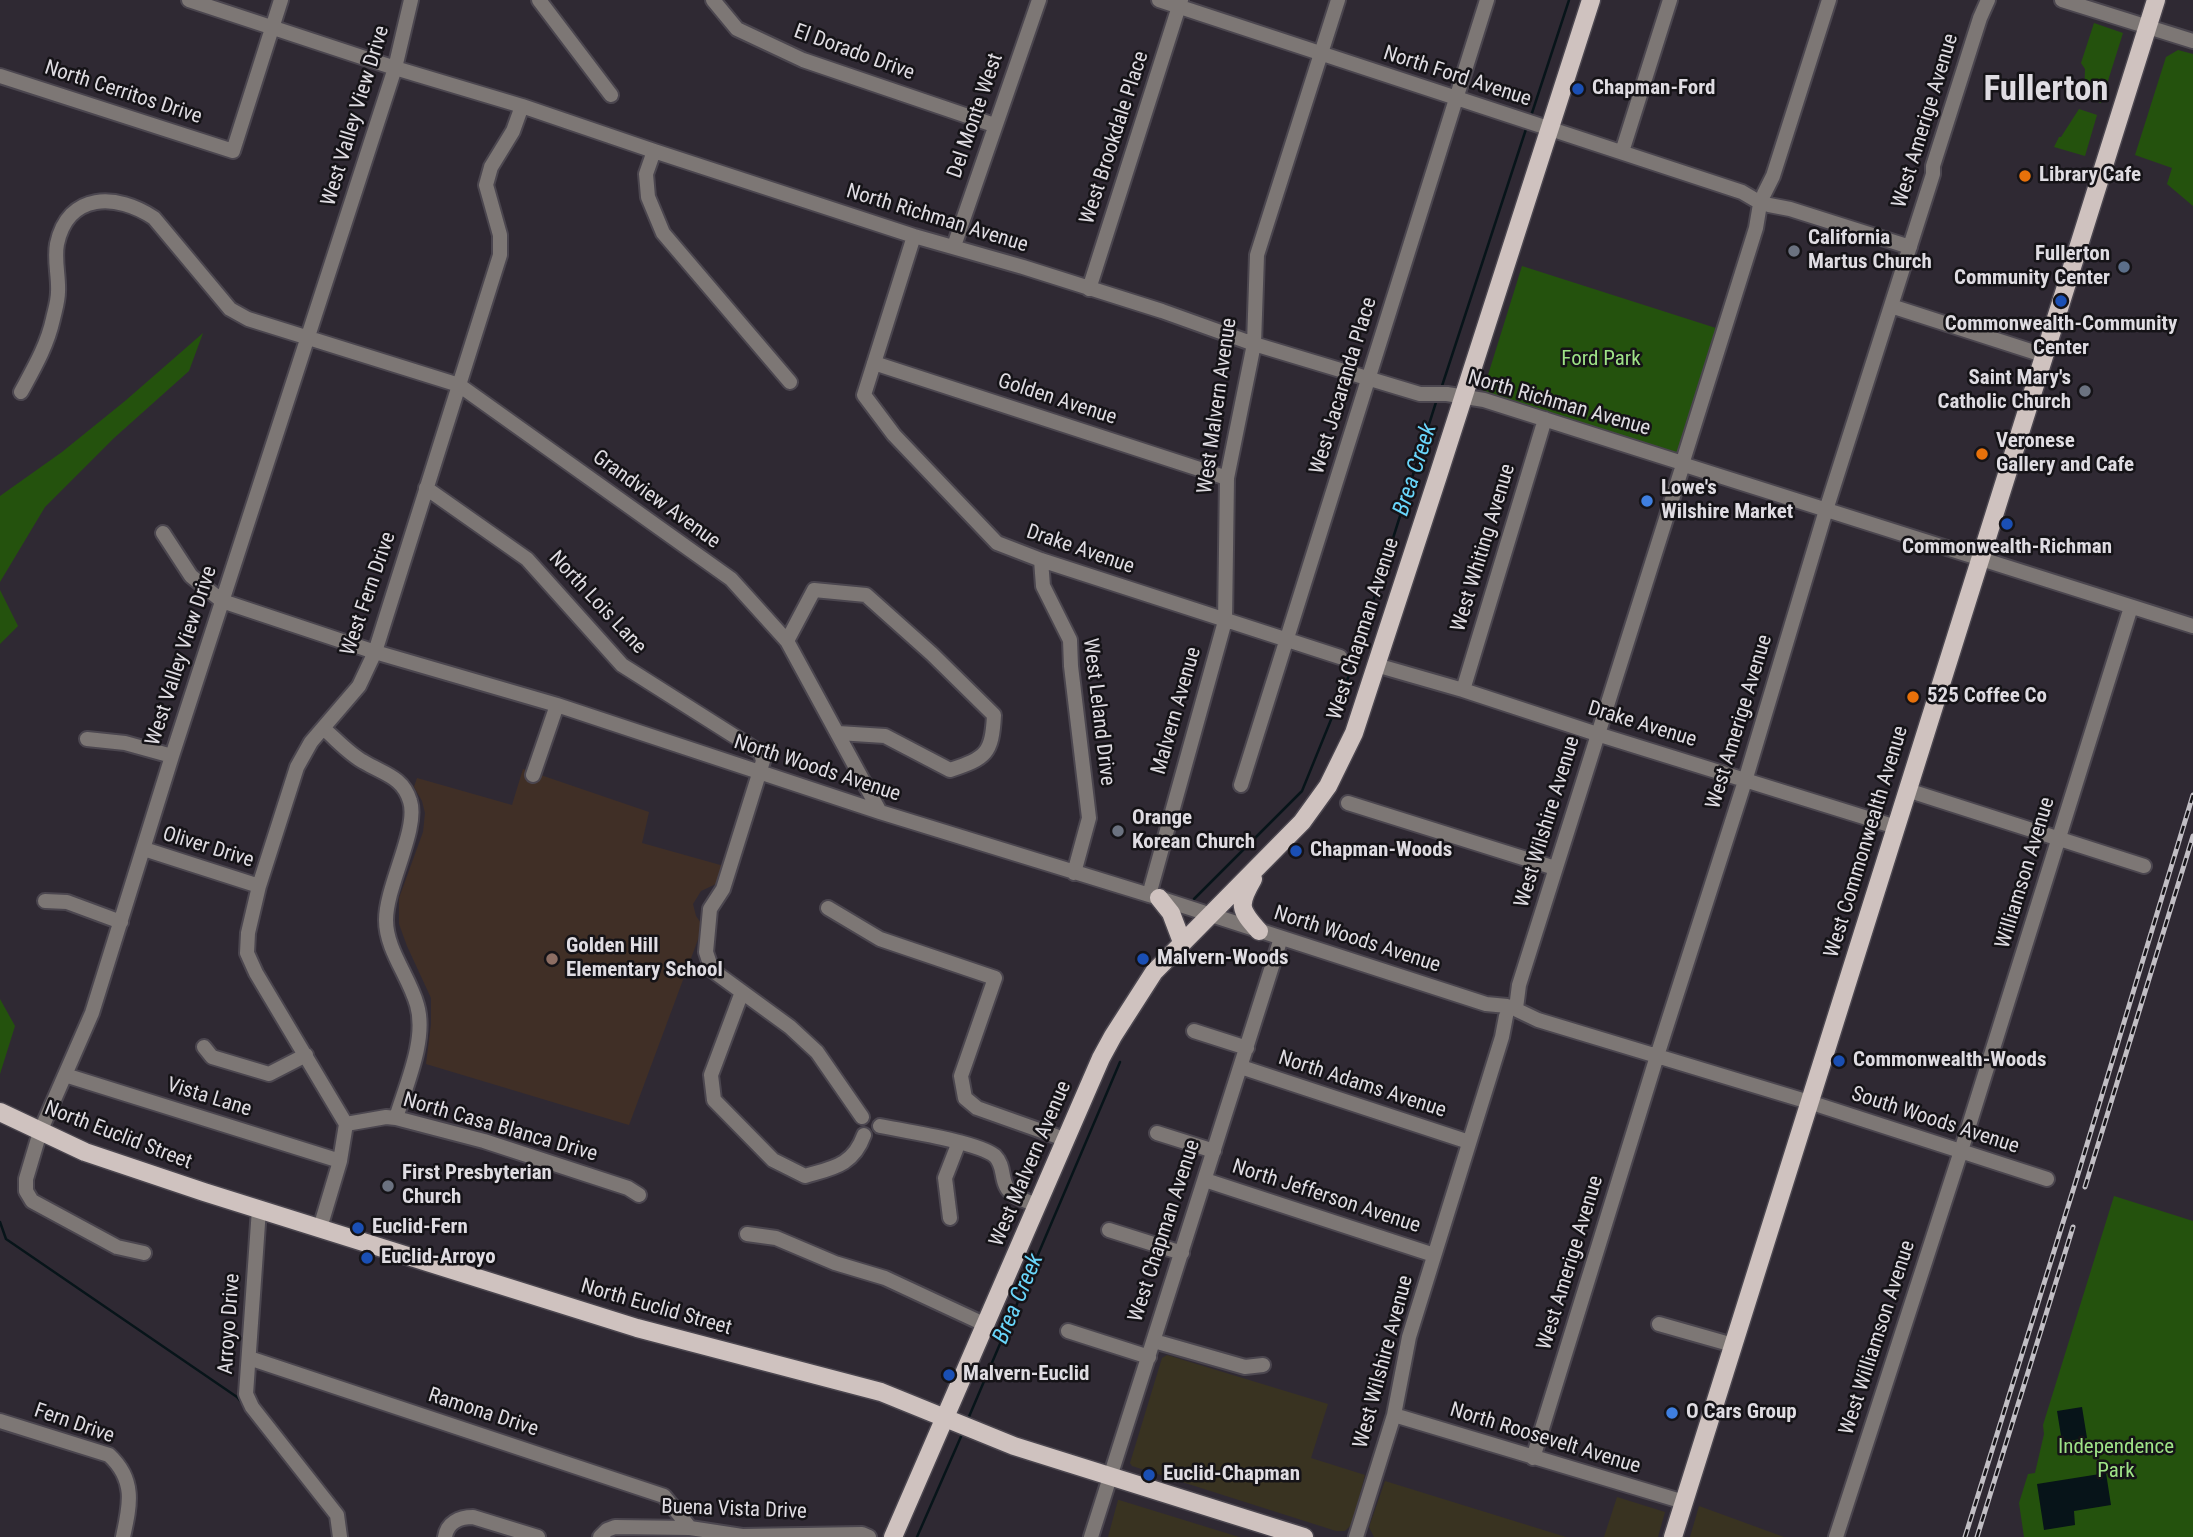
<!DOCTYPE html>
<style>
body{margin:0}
canvas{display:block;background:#2f2933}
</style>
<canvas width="2193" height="1537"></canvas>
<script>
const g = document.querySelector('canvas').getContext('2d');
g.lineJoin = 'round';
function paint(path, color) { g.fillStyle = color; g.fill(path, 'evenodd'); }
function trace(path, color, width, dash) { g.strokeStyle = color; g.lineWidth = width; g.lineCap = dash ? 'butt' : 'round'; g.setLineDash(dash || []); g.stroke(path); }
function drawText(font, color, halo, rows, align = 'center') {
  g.font = font + ' "Roboto Condensed",sans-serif'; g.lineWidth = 5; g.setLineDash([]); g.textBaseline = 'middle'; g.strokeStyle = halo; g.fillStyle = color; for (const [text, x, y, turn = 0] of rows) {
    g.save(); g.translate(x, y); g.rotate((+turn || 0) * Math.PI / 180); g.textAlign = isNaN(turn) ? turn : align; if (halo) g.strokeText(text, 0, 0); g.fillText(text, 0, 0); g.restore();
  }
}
paint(new Path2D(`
 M1167 1355 1328 1404 1311 1458 1365 1475 1352 1524 1345 1531H1336L1132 1466 1130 1463 1158 1371 1162 1358Z
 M1385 1481 1566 1537H1374L1369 1527Z
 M1617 1497 1665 1512 1658 1537H1604Z
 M1118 1500H1119L1239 1537H1108Z
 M1699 1506 1784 1537H1690Z`), '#393321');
paint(new Path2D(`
 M523 769 649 812 642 843 724 866 716 884 701 891 693 904 696 916 703 926 629 1125 426 1064 431 1024V998L407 946 399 924V898L423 832 425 813 422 801 414 787 417 778 512 805Z`), '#402f26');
paint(new Path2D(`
 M2094 23 2123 33 2101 103 2084 97 2085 69 2081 63Z
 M2178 50 2193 54V206L2167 184 2172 168 2135 155 2166 57Z
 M2079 109 2097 115 2085 156 2054 147 2059 137H2061Z
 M1522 266 1719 329 1679 454 1483 391Z
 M203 333 189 371 114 438 45 507 0 582V496L62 452 125 401Z
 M0 590 18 626 0 644Z
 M0 999 15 1026 0 1074Z
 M2114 1196 2193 1221V1537H2024L2019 1503 2028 1474 2035 1473 2044 1434 2043 1425Z`), '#24520d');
paint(new Path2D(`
 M2082 1407 2087 1438 2062 1442 2057 1411Z
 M2106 1473 2111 1505 2074 1511 2075 1525 2044 1530 2037 1484Z`), '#071419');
trace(new Path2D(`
 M1531 116 1569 0
 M1441 389 1527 126
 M1194 899 1302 791 1352 668 1437 399
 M0 1222 6 1239 237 1397 243 1404
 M968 1419 1120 1062
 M917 1537 963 1432`), '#071419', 2.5);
const minor = new Path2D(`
 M189 0 395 68 522 106 654 151 914 236 1023 267 1162 311 1254 344 1420 394H1447L1484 400 1676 461
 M539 0 611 95
 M713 0 737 29 803 60 994 125
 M1159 0 1742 192 1759 202
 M2062 0 2193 41
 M0 76 233 151 281 0
 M654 151 646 174 648 197 663 233 790 382
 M1622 152 1670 0
 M1764 194 1773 176 1829 0
 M1769 205 1790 209 1910 247
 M914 236 864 395 894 435 997 543 1041 560 1340 657
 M954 246 1039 0
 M1089 289 1181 0
 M1891 306 2043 355
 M874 363 1227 478
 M21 392C34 368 47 346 53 319 55 310 58 301 58 292 59 277 54 260 57 244 68 192 117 193 154 218L230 309 248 319 459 385 731 579 787 641 880 812
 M1684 458 1756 228 1760 204
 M1688 466 2193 626
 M426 488 527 559 622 665 761 753 763 761 723 889 710 909 706 952 712 970 790 1027 817 1052 862 1117
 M163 533 191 576 222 601 375 652 557 705 880 812 1159 898 1486 1004 1507 1006
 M1041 560 1043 586 1070 640 1071 666 1089 818 1074 873
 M787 641 814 590 866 595 932 654 994 715C992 754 986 758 950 770L885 736 838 733
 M1376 665 1463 690 1597 734 1896 827
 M1463 690 1545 419
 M323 728C336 739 349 754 364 762 384 774 403 777 410 801 419 828 386 886 386 920 386 950 409 976 417 1005 427 1039 406 1085 396 1118
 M87 739 125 743 172 756
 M533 775 557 705
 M1241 785 1487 0
 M1907 790 2144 866
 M1348 803 1555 868
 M144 849 259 886
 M1149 895 1225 621 1227 478 1254 344 1257 255 1338 0
 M45 901 67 902 121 922
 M828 908 880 939 995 978 961 1076 965 1098 977 1108 1067 1140
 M742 992 711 1075 714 1100 773 1160 805 1176C832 1168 853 1166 864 1135
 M1516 1008 1519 985 1681 471
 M1517 1010 1538 1020 1809 1102 2047 1179
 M1194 1031 1247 1048
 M204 1047 212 1057 269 1074 306 1055
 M1241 1067 1469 1142
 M65 1075 340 1161
 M346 1124 386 1117 396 1118 484 1141 628 1188 639 1195
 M880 1126C904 1131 978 1142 995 1156 1004 1165 1001 1176 1006 1186 1011 1197 1027 1201 1037 1205
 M1157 1133 1214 1151
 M1205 1180 1434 1255
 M259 1209 246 1394 252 1407 337 1515 340 1537
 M950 1218 945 1178 959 1142
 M320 1228 340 1161 346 1124 256 973 247 953 248 933 259 886 297 767 311 742 359 686 375 652 500 255V235L486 185 491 167 513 131 522 106
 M1109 1230 1182 1253
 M747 1234 776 1238 835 1263 885 1278 986 1325
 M144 1253 117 1247 32 1201 26 1191V1179L40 1132 92 1013 172 756 395 68 411 0
 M1659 1324 1733 1345
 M1068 1331 1149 1357
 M1154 1341 1245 1367 1263 1365
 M249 1358 664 1496 690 1528
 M1394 1415 1684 1502
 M0 1421 109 1455C136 1480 130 1505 123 1537
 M1533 1458 1657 1056 1745 781 1826 510 1933 174V166L1980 18 1988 0
 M445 1537C447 1523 459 1517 473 1517L538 1537
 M600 1537 607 1530 615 1527 690 1528 742 1536 862 1534 869 1537
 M1091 1537 1281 938
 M1356 1537 1394 1415 1409 1337 1502 1037 1506 1016
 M1836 1537 1961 1151 2131 607`);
const major = new Path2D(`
 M1253 879C1238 905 1239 909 1259 931
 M1159 898 1171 913 1182 942
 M0 1112 85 1152 204 1192 637 1328 881 1392 1014 1446 1304 1537
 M893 1537 1101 1058 1113 1036 1154 972 1302 822 1328 786 1354 733 1438 476 1591 0
 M1673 1537 2156 0`);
trace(minor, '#4b464f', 18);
trace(major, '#4b464f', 21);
trace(minor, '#7d7775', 14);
trace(major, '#cfc2bf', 18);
const rail = new Path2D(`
 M2085 1187 2193 836
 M1965 1537 2075 1184 2193 795
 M1977 1537 2073 1227`);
trace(rail, '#c1bec4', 5);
trace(rail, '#151317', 2.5, [8]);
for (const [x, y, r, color] of [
 [1578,89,7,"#1a4fb4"],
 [2025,176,7,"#e8710a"],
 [1794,251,7,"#6b7280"],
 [2124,267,7,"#5c6f8a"],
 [2061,301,7,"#1a4fb4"],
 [2085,391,7,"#6b7280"],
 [1982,454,7,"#e8710a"],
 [1647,501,7,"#3f7fe0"],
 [2007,524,7,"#1a4fb4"],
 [1913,697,7,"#e8710a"],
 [1118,831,7,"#6b7280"],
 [1296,851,7,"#1a4fb4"],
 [552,959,7,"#8d6e63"],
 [1143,959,7,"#1a4fb4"],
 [1839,1061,7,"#1a4fb4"],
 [388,1186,7,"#6b7280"],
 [358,1228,7,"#1a4fb4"],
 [367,1258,7,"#1a4fb4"],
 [949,1375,7,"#1a4fb4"],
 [1672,1413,7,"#3f7fe0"],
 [1149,1475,7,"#1a4fb4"]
]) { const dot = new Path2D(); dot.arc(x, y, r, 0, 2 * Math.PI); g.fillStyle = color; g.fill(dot); trace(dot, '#151317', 2.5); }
drawText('21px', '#dfdce2', '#151317', [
 ["El Dorado Drive",854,53,20],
 ["North Ford Avenue",1457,77,18],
 ["North Cerritos Drive",123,93,18],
 ["West Valley View Drive",356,116,-73],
 ["Del Monte West",976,116,-71],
 ["West Amerige Avenue",1926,121,-73],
 ["West Brookdale Place",1115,138,-72],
 ["North Richman Avenue",937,219,17],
 ["West Jacaranda Place",1344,386,-73],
 ["Golden Avenue",1057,400,18],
 ["North Richman Avenue",1559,404,16],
 ["West Malvern Avenue",1218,406,-82],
 ["Grandview Avenue",656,500,36],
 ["West Whiting Avenue",1484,548,-73],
 ["Drake Avenue",1080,550,19],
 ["West Fern Drive",369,594,-71],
 ["North Lois Lane",597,603,47],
 ["West Chapman Avenue",1364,629,-72],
 ["West Valley View Drive",182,656,-72],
 ["Malvern Avenue",1177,711,-74],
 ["West Leland Drive",1098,712,83],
 ["West Amerige Avenue",1740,722,-73],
 ["Drake Avenue",1642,725,17],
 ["North Woods Avenue",817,769,18],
 ["West Wilshire Avenue",1548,822,-73],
 ["West Commonwealth Avenue",1867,842,-73],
 ["Oliver Drive",208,848,17],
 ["Williamson Avenue",2026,873,-73],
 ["North Woods Avenue",1357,940,18],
 ["North Adams Avenue",1362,1085,18],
 ["Vista Lane",209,1098,17],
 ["South Woods Avenue",1935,1121,18],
 ["North Casa Blanca Drive",500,1128,16],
 ["North Euclid Street",118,1136,21],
 ["West Malvern Avenue",1031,1164,-67],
 ["North Jefferson Avenue",1326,1197,18],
 ["West Chapman Avenue",1165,1231,-72],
 ["West Amerige Avenue",1571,1263,-73],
 ["North Euclid Street",656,1308,16],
 ["Arroyo Drive",230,1324,-86],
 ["West Williamson Avenue",1878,1338,-72],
 ["West Wilshire Avenue",1384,1362,-75],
 ["Ramona Drive",483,1413,18],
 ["Fern Drive",74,1424,19],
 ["North Roosevelt Avenue",1545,1439,17],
 ["Buena Vista Drive",734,1510,2]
]);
drawText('bold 21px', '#dfdce2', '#151317', [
 ["Chapman-Ford",1592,89],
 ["Library Cafe",2039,176],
 ["California",1808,239],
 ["Martus Church",1808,263],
 ["Fullerton",2110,255,"right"],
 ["Community Center",2110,279,"right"],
 ["Commonwealth-Community",2061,325,"center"],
 ["Center",2061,349,"center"],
 ["Saint Mary's",2071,379,"right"],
 ["Catholic Church",2071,403,"right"],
 ["Veronese",1996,442],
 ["Gallery and Cafe",1996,466],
 ["Lowe's",1661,489],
 ["Wilshire Market",1661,513],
 ["Commonwealth-Richman",2007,548,"center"],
 ["525 Coffee Co",1927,697],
 ["Orange",1132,819],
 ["Korean Church",1132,843],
 ["Chapman-Woods",1310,851],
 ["Golden Hill",566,947],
 ["Elementary School",566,971],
 ["Malvern-Woods",1157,959],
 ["Commonwealth-Woods",1853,1061],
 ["First Presbyterian",402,1174],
 ["Church",402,1198],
 ["Euclid-Fern",372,1228],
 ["Euclid-Arroyo",381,1258],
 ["Malvern-Euclid",963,1375],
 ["O Cars Group",1686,1413],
 ["Euclid-Chapman",1163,1475]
], 'left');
drawText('21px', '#9fe387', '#151317', [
 ["Ford Park",1601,360],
 ["Independence",2116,1448],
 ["Park",2116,1472]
]);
drawText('italic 23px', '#69d6fb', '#151317', [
 ["Brea Creek",1416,470,-72],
 ["Brea Creek",1019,1299,-67]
]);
drawText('bold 35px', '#dfdce2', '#151317', [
 ["Fullerton",2046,91]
]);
</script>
